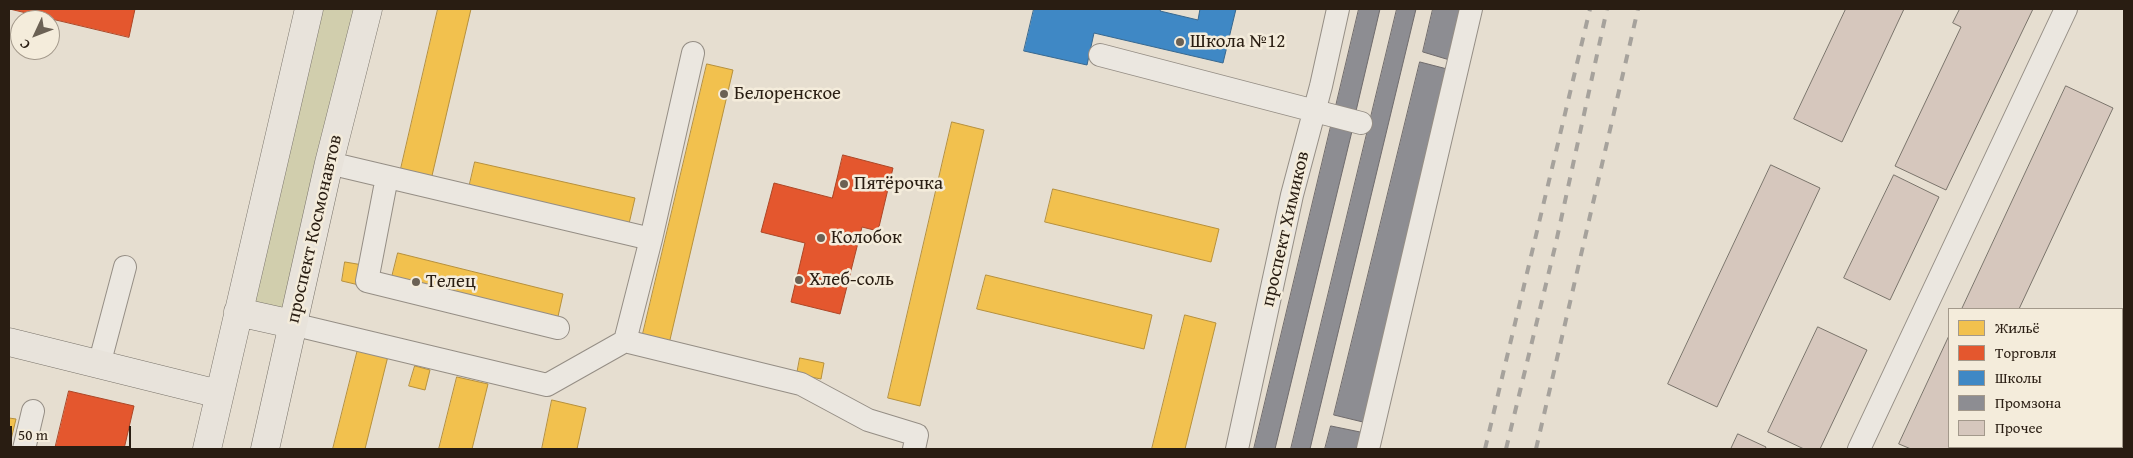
<!DOCTYPE html>
<meta charset="utf-8">
<style>
body{margin:0}
#map{position:relative;width:2133px;height:458px;overflow:hidden;background:#e6ded0;font-family:"Gentium Book Plus",serif}
canvas{display:block}
.frame{position:absolute;inset:0;border:10px solid #291d12;pointer-events:none}
.legend{position:absolute;left:1948px;top:308px;width:175px;height:140px;box-sizing:border-box;background:#f4ecdb;border:1px solid #a3998b;margin:0;padding:6px 9px;list-style:none;font-size:15px;color:#291d12}
.legend li{display:flex;align-items:center;gap:10px;height:25px}
.legend b{width:25px;border:1px solid #a3998b}
.north{position:absolute;left:10px;top:10px;width:50px;height:50px;box-sizing:border-box;background:#f4ecdb;border:1px solid #a3998b;border-radius:50%;rotate:227deg;font-size:14px;font-weight:700;line-height:20px;text-align:center;color:#291d12}
.north::after{content:'';display:block;margin:auto;width:18px;height:22px;background:#6b6154;clip-path:polygon(50% 0,100% 100%,50% 72%,0 100%)}
.scale{position:absolute;left:10px;top:426px;width:121px;height:22px;box-sizing:border-box;border:2px solid #291d12;border-top:0;padding-left:6px;font-size:15px;line-height:18px;white-space:nowrap;color:#291d12;-webkit-text-stroke:4px #f4ecdb;paint-order:stroke}
</style>
<div id="map">
<canvas width="2133" height="458"></canvas>
<div class="frame"></div>
<ul class="legend">
<li><b style="height:14px;background:#f2c14e"></b>Жильё</li>
<li><b style="height:14px;background:#e4572e"></b>Торговля</li>
<li><b style="height:14px;background:#3f88c5"></b>Школы</li>
<li><b style="height:14px;background:#8d8d92"></b>Промзона</li>
<li><b style="height:14px;background:#d6c7bd"></b>Прочее</li>
</ul>
<div class="north">С</div>
<div class="scale">50 m</div>
</div>
<script>
const g = document.querySelector('canvas').getContext('2d');
g.lineJoin = 'round';
function paint(path, color) { g.fillStyle = color; g.fill(path, 'evenodd'); }
function trace(path, color, width, dash) { g.strokeStyle = color; g.lineWidth = width; g.lineCap = dash ? 'butt' : 'round'; g.setLineDash(dash || []); g.stroke(path); }
function drawText(font, color, halo, rows, align = 'center') {
  g.font = font + ' "Gentium Book Plus",serif'; g.lineWidth = 5; g.setLineDash([]); g.textBaseline = 'middle'; g.strokeStyle = halo; g.fillStyle = color; for (const [text, x, y, turn = 0] of rows) {
    g.save(); g.translate(x, y); g.rotate((+turn || 0) * Math.PI / 180); g.textAlign = isNaN(turn) ? turn : align; if (halo) g.strokeText(text, 0, 0); g.fillText(text, 0, 0); g.restore();
  }
}
paint(new Path2D(`
 M321 9H362L283 311 257 306 251 295Z`), '#d1cead');
const homes = new Path2D(`
 M438 9H471L431 180 400 173Z
 M707 64 733 70 669 344 642 338Z
 M952 122 984 130 920 406 888 398Z
 M475 162 635 198 628 228 468 192Z
 M1053 189 1219 229 1211 262 1045 222Z
 M398 253 563 294 557 321 391 281Z
 M345 262 363 265 359 285 342 281Z
 M986 275 1152 315 1144 349 977 309Z
 M1185 315 1216 323 1185 449H1152Z
 M2123 326 2124 327V358L2122 357Z
 M359 345 389 352 365 449H333Z
 M800 358 824 363 821 379 797 374Z
 M415 366 430 370 425 390 409 386Z
 M457 377 488 384 472 449H439Z
 M552 400 586 408 577 449H542Z
 M9 418 16 419 9 448Z`);
paint(homes, '#f2c14e');
trace(homes, '#b6903c', 1);
const shops = new Path2D(`
 M10 9H135L129 37Z
 M843 155 893 168 878 231 862 227 840 314 791 302 805 243 761 232 774 183 832 198Z
 M69 391 134 406 124 449H55Z`);
paint(shops, '#e4572e');
trace(shops, '#ac4626', 1);
const schools = new Path2D(`
 M1034 9H1161L1160 11 1198 20 1200 9H1236L1223 63 1094 33 1087 65 1024 51Z`);
paint(schools, '#3f88c5');
trace(schools, '#38688f', 1);
const industry = new Path2D(`
 M1359 9H1380L1356 111 1336 106Z
 M1397 9H1416L1310 449H1291Z
 M1433 9H1466L1453 61 1423 52Z
 M1420 62 1451 70 1367 423 1334 415Z
 M1332 122 1353 127 1275 449H1254Z
 M1331 426 1365 433 1361 449H1325Z`);
paint(industry, '#8d8d92');
trace(industry, '#6f6b6c', 1);
const building = new Path2D(`
 M1846 9H1904L1842 142 1794 119Z
 M1960 9H2033L1946 190 1895 166 1961 27 1953 23Z
 M2066 86 2113 108 2019 309H1962Z
 M1771 165 1820 188 1717 407 1668 384Z
 M1894 175 1939 197 1890 300 1844 278Z
 M1818 327 1867 350 1820 449H1804L1768 432Z
 M1949 336V447H1954L1953 449H1911L1899 444Z
 M1738 434 1766 447 1765 449H1731Z`);
paint(building, '#d6c7bd');
trace(building, '#7a746b', 1);
const minor = new Path2D(`
 M1100 55 1361 123
 M329 163 651 239 693 53
 M387 177 367 281 558 328
 M292 324 547 385 625 341 801 384 868 420 917 435 914 449
 M625 341 651 239
 M99 365 125 267
 M2122 437 2124 432
 M24 449 33 411
 M1237 449 1292 195 1321 86 1338 9
 M1368 449 1471 9
 M1859 449 2066 9`);
const major = new Path2D(`
 M238 312 292 324
 M9 342 219 394
 M207 449 309 9
 M265 449 329 163 368 9`);
trace(minor, '#958e85', 24);
trace(major, '#7a746b', 29);
trace(minor, '#ebe7e0', 22);
trace(major, '#e8e3db', 28);
trace(new Path2D(`
 M1485 449 1590 9
 M1506 449 1555 247 1607 9
 M1536 449 1638 9`), '#a6a29c', 4, [9, 9]);
for (const [x, y, r, color] of [
 [1180,42,5,"#6b6154"],
 [724,94,5,"#6b6154"],
 [844,184,5,"#6b6154"],
 [821,238,5,"#6b6154"],
 [799,280,5,"#6b6154"],
 [416,282,5,"#6b6154"]
]) { const dot = new Path2D(); dot.arc(x, y, r, 0, 2 * Math.PI); g.fillStyle = color; g.fill(dot); trace(dot, '#f4ecdb', 2); }
drawText('19px', '#291d12', '#f4ecdb', [
 ["Школа №12",1190,42],
 ["Белоренское",734,94],
 ["Пятёрочка",854,184],
 ["Колобок",831,238],
 ["Хлеб-соль",809,280],
 ["Телец",426,282]
], 'left');
drawText('19px', '#291d12', '#f4ecdb', [
 ["проспект Космонавтов",315,229,-77],
 ["проспект Химиков",1286,229,-77]
]);
</script>
